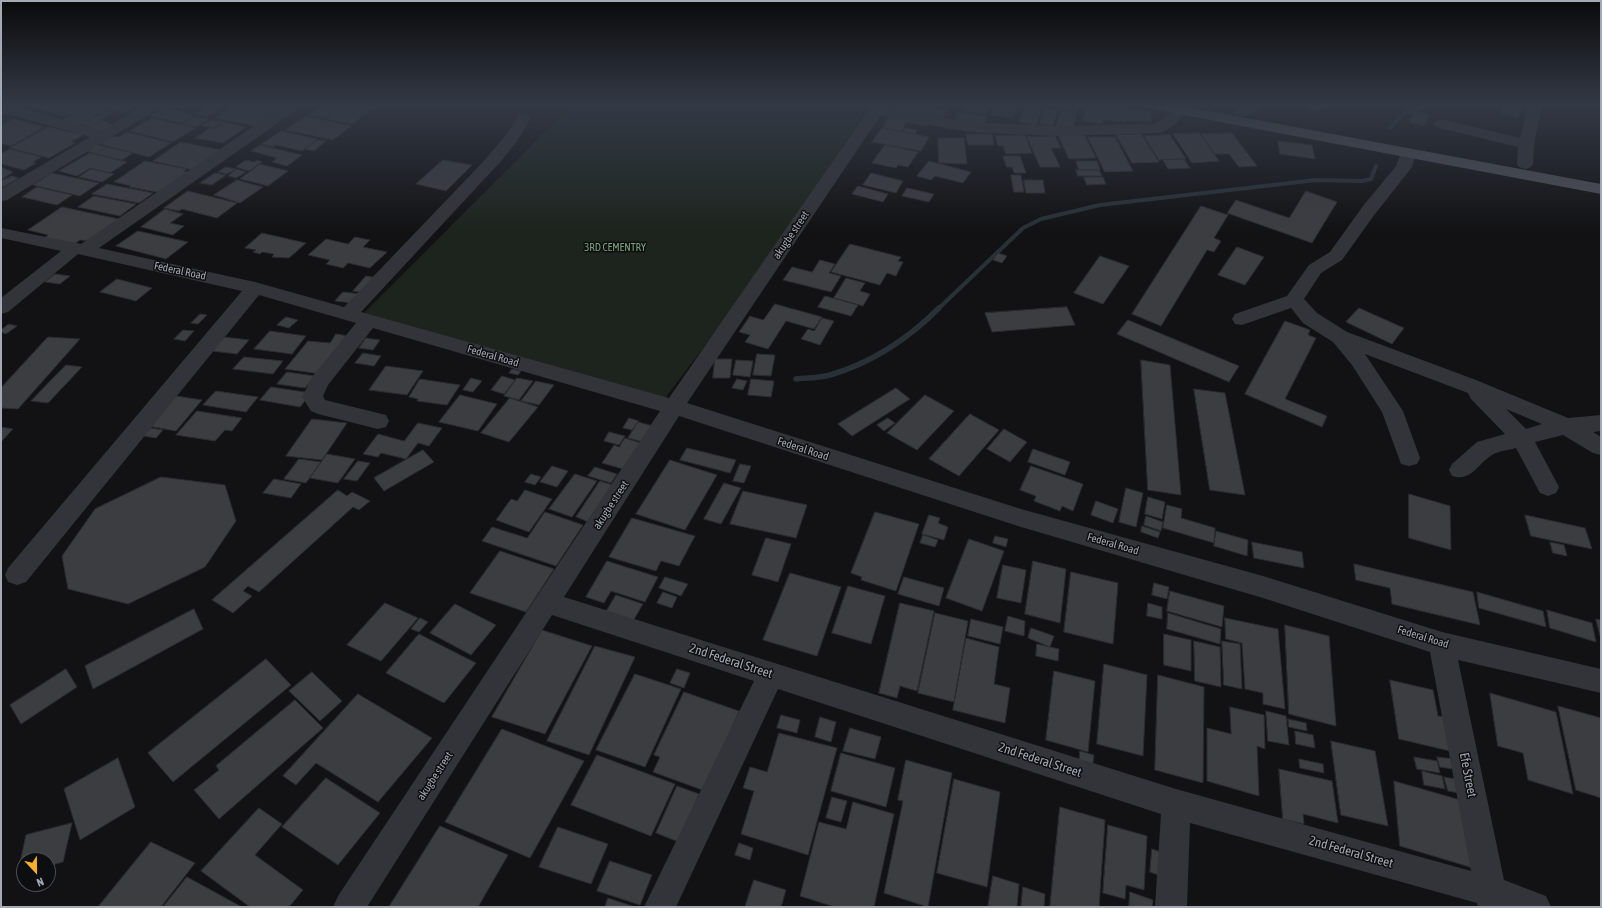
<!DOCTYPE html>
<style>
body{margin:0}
#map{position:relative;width:1602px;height:908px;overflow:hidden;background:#121214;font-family:"Asap Condensed",sans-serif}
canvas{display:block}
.frame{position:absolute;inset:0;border:2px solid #a3a9b5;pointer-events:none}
.north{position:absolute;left:16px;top:852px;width:40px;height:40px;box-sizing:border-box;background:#0d0e0f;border:1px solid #494c51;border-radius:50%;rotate:158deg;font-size:11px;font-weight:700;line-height:16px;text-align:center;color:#a3a9b5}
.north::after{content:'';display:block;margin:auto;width:14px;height:18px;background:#f9b026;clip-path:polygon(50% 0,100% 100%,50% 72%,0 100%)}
</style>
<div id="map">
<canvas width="1602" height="908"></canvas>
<div class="frame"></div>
<div class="north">N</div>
</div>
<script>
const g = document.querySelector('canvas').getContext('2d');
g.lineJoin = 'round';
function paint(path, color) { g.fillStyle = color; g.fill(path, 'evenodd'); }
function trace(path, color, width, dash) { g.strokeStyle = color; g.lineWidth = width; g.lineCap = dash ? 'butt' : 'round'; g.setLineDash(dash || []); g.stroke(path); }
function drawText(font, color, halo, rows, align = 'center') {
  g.font = font + ' "Asap Condensed",sans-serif'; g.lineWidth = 3; g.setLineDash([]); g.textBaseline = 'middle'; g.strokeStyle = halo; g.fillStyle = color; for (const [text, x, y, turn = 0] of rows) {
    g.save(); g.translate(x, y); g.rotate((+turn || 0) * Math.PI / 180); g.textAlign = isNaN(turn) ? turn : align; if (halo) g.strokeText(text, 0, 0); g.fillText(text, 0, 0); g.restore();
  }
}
paint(new Path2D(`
 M571 106H869L753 283 665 398 363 314Z`), '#1d241d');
trace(new Path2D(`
 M1390 128 1404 113 1428 106
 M938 309 1023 228 1041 219 1100 205 1316 180 1362 181 1371 179 1376 166`), '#283138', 4);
trace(new Path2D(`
 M796 379C807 378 819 378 830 375 871 363 909 338 939 308`), '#283138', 5.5);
const building = new Path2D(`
 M37 106H86L67 117 34 108Z
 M88 106 107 110 79 125 62 120Z
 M99 106H136L123 113Z
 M166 106H191L186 109 176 107 173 109 165 107Z
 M208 106H223L207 117 196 114Z
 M233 106H282L255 126 216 118Z
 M322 106 330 108 333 106H345L369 111 352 124 309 115Z
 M352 106H380L374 111Z
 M895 106H924L947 110 941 121 892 112Z
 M967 106H989L987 114 965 111Z
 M994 106H1017L1013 118 991 115Z
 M1025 106H1042L1036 125 1019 122Z
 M1050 106H1072L1070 111Z
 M1074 106H1079L1073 128 1056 125 1061 110 1072 112Z
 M1086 106H1111L1152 112 1151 122 1126 120V122L1120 121V122L1103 120 1102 124 1083 121Z
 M1305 106H1331L1316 112Z
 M1503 106H1522L1518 118 1501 113Z
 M164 108 194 115 181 123 150 116Z
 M1045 108 1058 110 1053 126 1040 124Z
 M107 111 114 113 100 120 114 125 102 132 81 124Z
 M1415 111 1429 115 1424 126 1410 122Z
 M958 112 987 116 984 124 955 120Z
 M890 113 930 120 927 126 906 122 902 131 883 128Z
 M195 116 209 119 196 127 182 124Z
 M306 116 351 126 333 140 286 130Z
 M152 118 196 128 173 142 130 131Z
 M14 119 44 127 11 146 1 143V126Z
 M211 120 223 122 214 128 202 126Z
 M224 122 246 127 223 143 195 138 210 128 215 129Z
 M48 127 83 135 71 142 75 143 49 158 10 148Z
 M882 128 929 137 921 151 872 142Z
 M905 128 917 130 915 134 903 132Z
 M281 131 317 139 302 151 276 145 274 147 262 144Z
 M127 132 171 143 149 157 100 144 114 136 119 137Z
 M1199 133 1219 161 1192 163 1173 134Z
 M1232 133 1257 166 1239 167 1229 154H1215L1201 134Z
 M966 134H992L994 145H968Z
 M1058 134H1084L1096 158 1069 159Z
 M1141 134 1159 162 1132 163 1116 135Z
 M1025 135 1032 153 1006 154 1003 146H998L995 136Z
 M1170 135 1186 159 1159 160 1144 136Z
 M1055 136 1061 148H1051L1060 167H1040L1027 137Z
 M1088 137H1115L1133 171 1105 172Z
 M938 138H964L967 164 939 163Z
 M318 140 326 141 314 151 305 149Z
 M1278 141 1312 145 1315 159 1280 154Z
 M181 142 221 150 194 170 153 161Z
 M97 145 107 147 96 154 86 151Z
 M260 145 302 155 287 166 272 162 277 158 251 151Z
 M885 145 918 152 908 167 898 165 896 168 872 163Z
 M107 147 133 153 122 160 96 154Z
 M10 149 41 157 33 162 36 163 24 170 1 164V154Z
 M90 153 127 162 110 173 90 168 77 176 59 171Z
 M1003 156H1020L1026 173H1014L1012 167H1007Z
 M1184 159 1190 168 1168 169 1163 160Z
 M246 160 254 162 257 160 262 162 249 171 236 167Z
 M443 160 472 165 446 191 416 184Z
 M145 161 187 169 184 171 190 173 162 193 129 187 131 186 114 182Z
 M929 161 971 172 963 183 935 176 931 180 917 176Z
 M1076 161H1097L1100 170H1079Z
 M260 164 288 171 268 186 240 179Z
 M1 167 13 172 1 180Z
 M226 167 236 169 227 174 218 172Z
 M91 169 114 174 102 182 79 177Z
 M237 169 246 172 236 178 228 176Z
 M1076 170H1099L1102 176H1078Z
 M52 173 99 183 80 196 33 185Z
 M215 173 226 175 212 185 200 183Z
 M871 173 903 181 896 193 863 185Z
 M1011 175H1021L1024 192H1014Z
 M12 176 19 178 1 188V181Z
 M1084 177H1103L1106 184 1087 185Z
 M237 180 263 187 240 203 214 195Z
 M1024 180H1043L1045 193H1026Z
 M107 184 153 193 139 203 92 194Z
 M858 186 888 194 883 202 852 194Z
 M37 187 72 195 57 205 22 197Z
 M907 188 934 194 929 202 902 196Z
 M188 191 237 203 217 218 182 209 179 211 164 208Z
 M1306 191 1337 202 1312 243 1227 213 1236 200 1289 218Z
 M94 196 136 204 120 216 78 207Z
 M1201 206 1228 215 1214 238 1221 241 1214 252 1207 250 1161 326 1132 314Z
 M62 207 119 219 89 241 80 240 73 245 44 238 48 235 28 230Z
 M165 209 183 214 170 223 184 226 173 235 141 227Z
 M138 231 188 242 166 259 116 246Z
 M262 233 306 243 289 258 272 257 274 254 262 252 260 254 253 252 256 250 245 248Z
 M355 237 370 240 363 247 387 252 370 268 348 263 343 268 326 264 330 260 308 255 326 239 348 244Z
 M850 244 901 257 898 261 903 262 896 276 887 273 880 285 831 272Z
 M1237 247 1264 257 1245 285 1218 275Z
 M998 253 1007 256 1002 263 993 260Z
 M1100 256 1129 266 1103 304 1074 293Z
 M820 260 835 264 829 273 841 276 831 292 783 280 792 267 812 272Z
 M55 274 70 276 60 284 45 282Z
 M366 276 378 278 364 293 353 291Z
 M846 278 865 283 860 291 870 294 863 306 834 298Z
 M117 279 152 288 136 301 100 292Z
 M343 292 361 294 353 303 335 301Z
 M825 296 858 305 851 316 818 307Z
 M775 304 822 317 814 329 786 321 768 349 745 342 750 335 739 332 750 316 763 320Z
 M1067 307 1075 325 992 332 985 313Z
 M1359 308 1404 328 1392 344 1346 322Z
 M200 314 207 315 198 324 191 323Z
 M286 317 298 320 289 328 277 325Z
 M822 318 834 321 820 345 801 339 808 329 814 331Z
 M1128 320 1239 366 1229 382 1117 334Z
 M1285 321 1310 330 1308 335 1316 338 1285 399 1327 416 1322 427 1245 394Z
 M9 324 17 326 6 334 1 332V330Z
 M183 330 194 331 185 341 174 339Z
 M270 331 306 336 292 354 254 349Z
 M336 334 349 336 321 374 285 369 308 341 330 343Z
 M48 337 80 339 18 409 1 408V388Z
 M224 337 249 340 237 354 212 351Z
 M366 338 380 340 373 350 359 348Z
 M363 353 381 356 374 366 355 363Z
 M757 354 775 355 771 376 753 375Z
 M244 357 283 361 273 374 233 369Z
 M715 359H732L730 378H713Z
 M736 360 753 361 750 377 733 375Z
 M1141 360 1170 365 1181 495 1148 490Z
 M66 365 82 367 48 403 31 401Z
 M386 366 423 371 407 395 369 390Z
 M512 369 521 371 518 375 509 373Z
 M287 372 315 376 305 388 277 384Z
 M502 376 515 380 504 394 491 390Z
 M471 378 482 381 473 392 463 390Z
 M517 378 533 381 519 400 504 396Z
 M420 379 460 385 447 405 417 401 418 399 409 397Z
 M737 379 747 381 743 390 732 388Z
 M751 379 774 381 771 397 748 395Z
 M536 381 554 385 539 405 521 401Z
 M271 387 311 393 300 407 260 400Z
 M896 388 910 399 852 436 838 424Z
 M1194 389 1225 393 1245 495 1210 490Z
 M216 391 258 397 246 412 203 405Z
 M460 395 497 404 478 431 439 422Z
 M925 395 954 411 917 450 887 433Z
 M176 396 202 400 176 431 148 426Z
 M510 398 538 407 509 442 481 433Z
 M197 411 242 418 232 431 225 430 215 441 176 435Z
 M970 414 999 430 959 476 929 459Z
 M629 418 639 421 632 430 623 428Z
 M888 418 895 423 884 431 877 425Z
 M312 419 347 423 322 460 286 456Z
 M638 422 653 426 643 442 628 438Z
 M418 423 442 428 429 446 418 443 406 459 381 453 378 457 363 454 378 434 404 441Z
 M1 427 13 429 1 442Z
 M151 428 163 430 156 438 143 436Z
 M1004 429 1027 442 1010 462 987 449Z
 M609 432 625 436 619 445 604 441Z
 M625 438 641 443 623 469 602 463 614 445 619 447Z
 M687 448 736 460 730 473 680 460Z
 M1033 449 1070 462 1065 475 1028 462Z
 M423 450 434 462 384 491 374 478Z
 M327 454 355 459 338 483 310 478Z
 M299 459 321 462 306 483 284 479Z
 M670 460 717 475 685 530 636 514Z
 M358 461 370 463 357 481 344 479Z
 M740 464 751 466 744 483 733 481Z
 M552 466 568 471 557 487 540 482Z
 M1031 466 1083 484 1073 511 1062 506 1060 511 1034 501 1036 496 1020 490Z
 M595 467 617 474 611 483 588 476Z
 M531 474 541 477 535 485 525 482Z
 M575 474 597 481 572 517 549 509Z
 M161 477 225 485 236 521 205 567 128 604 68 589 62 556 95 509Z
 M274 479 301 484 291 498 263 493Z
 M600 481 613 485 589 522 576 517Z
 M724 483 741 488 721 524 704 519Z
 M1126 488 1143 493 1136 527 1119 522Z
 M338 490 347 496 352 492 370 501 359 510 353 507 259 592 248 586 243 591 252 596 233 613 212 600Z
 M525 490 552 499 529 532 496 520 511 499 517 501Z
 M743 491 807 505 796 538 730 524Z
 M1409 494 1450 506 1451 550 1409 538Z
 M1148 497 1165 502 1162 519 1145 514Z
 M1096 501 1118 509 1113 523 1091 515Z
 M1167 505 1182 509 1181 518 1215 528 1214 543 1163 528Z
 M545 512 583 525 556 566 482 541 492 527 527 538Z
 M875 512 919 524 896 591 861 580 862 577 851 573Z
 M929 515 940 518 938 523 948 527 944 540 922 534Z
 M1525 515 1585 528 1592 549 1531 536Z
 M1146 516 1163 522 1161 531 1144 525Z
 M632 518 695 536 679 566 661 561 656 571 609 557Z
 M1142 526 1160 532 1158 538 1141 532Z
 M1216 531 1248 540 1247 556 1214 546Z
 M923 535 938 540 935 547 920 543Z
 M995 536 1008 539 1006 547 993 543Z
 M766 538 791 544 778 582 752 575Z
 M969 539 1004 551 982 611 946 598Z
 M1252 542 1302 552 1304 568 1254 558Z
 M1550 542 1564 545 1567 556 1553 553Z
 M500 551 554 569 526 612 470 593Z
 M607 561 658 577 645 602 611 591 604 603 586 597Z
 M1033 561 1066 569 1060 623 1025 614Z
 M1354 564 1473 592 1480 625 1392 604 1390 588 1356 580Z
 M1003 565 1026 570 1021 603 997 598Z
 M1071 572 1118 583 1113 644 1064 632Z
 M790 573 841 587 817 656 763 640Z
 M665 577 688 584 681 596 659 588Z
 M904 577 944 588 939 606 898 594Z
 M1154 583 1169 587 1167 599 1152 595Z
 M848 586 885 596 871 644 832 633Z
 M1170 591 1224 606 1222 627 1167 611Z
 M663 592 677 597 672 608 657 603Z
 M1477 592 1543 611 1546 627 1479 608Z
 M616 595 643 604 633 621 606 612Z
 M385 603 418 618 381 661 347 645Z
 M900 603 934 611 917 691 900 686 897 698 879 693Z
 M1148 603 1162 607V619L1147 616Z
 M455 604 496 625 471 655 430 633Z
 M194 609 203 629 93 689 85 666Z
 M1547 610 1592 623 1596 642 1550 628Z
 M935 613 968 621 954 702 918 693Z
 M1168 613 1221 629 1220 644 1167 629Z
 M1008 616 1025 621 1024 636 1005 631Z
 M420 618 428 622 419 632 411 629Z
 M1225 618 1278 629 1285 709 1263 704V693L1245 689 1242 643 1226 639Z
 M971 619 1003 627 1000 644 968 636Z
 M1596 619 1601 620V639Z
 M1285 625 1329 636 1336 726 1289 714Z
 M1031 628 1054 636 1050 647 1028 638Z
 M542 630 592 646 545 734 492 717Z
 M419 634 476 663 444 703 386 673Z
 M1164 634 1191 640V671L1164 665Z
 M966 638 999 647 994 684 1010 688 1005 723 953 710Z
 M1194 641 1220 647 1221 687 1195 681Z
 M1222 641 1240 644 1242 689 1224 685Z
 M1037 644 1059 649 1058 661 1036 656Z
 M595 646 635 657 589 755 547 741Z
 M266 659 291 685 173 782 148 753Z
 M1104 664 1147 675 1143 756 1097 744Z
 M66 669 77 687 21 724 10 705Z
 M677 669 690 673 684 688 670 683Z
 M1054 671 1095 681 1088 752 1046 740Z
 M312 672 342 701 320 721 289 691Z
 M635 674 681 689 645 767 596 750Z
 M1158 675 1204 687 1203 783 1155 770Z
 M1390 680 1433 690 1438 716 1446 717 1454 752 1399 739Z
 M684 692 739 711 705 791 653 772 660 757 654 755Z
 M1490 693 1556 712 1573 794 1528 780 1523 753 1498 746Z
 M358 694 432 738 378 802 316 763 296 785 283 776Z
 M295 700 323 728 219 819 194 790 219 770 216 766Z
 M1558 706 1601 718V798L1576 790Z
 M1230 707 1264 715 1265 749 1257 746 1259 796 1207 781V728L1231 734Z
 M1266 711 1286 716 1289 745 1268 741Z
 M781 715 800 720 797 733 777 728Z
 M820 717 836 722 831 742 815 737Z
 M1288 719 1306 723 1307 731 1289 727Z
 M850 728 881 737 875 759 843 751Z
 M502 729 584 761 530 858 445 822Z
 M1295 731 1313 735 1315 748 1296 744Z
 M779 733 837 748 808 855 741 834 754 791 743 788 750 767 767 772Z
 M1331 741 1375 751 1388 826 1341 815Z
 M1080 751 1094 755 1092 770 1079 766Z
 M841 753 895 768 886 807 831 791Z
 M597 755 675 784 651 836 571 805Z
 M1414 757 1437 761 1440 773 1417 769Z
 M1437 757 1455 759 1459 770 1440 767Z
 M118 758 135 807 80 840 64 789Z
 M1299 759 1323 764 1324 773 1300 768Z
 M906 760 952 773 928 907 884 893 903 801 898 800Z
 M1279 769 1332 781 1338 823 1303 814 1304 824 1283 819Z
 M1422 771 1442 776 1445 789 1424 785Z
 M1444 777 1455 779 1459 793 1448 791Z
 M326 778 380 813 338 865 282 827Z
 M954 779 1000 792 987 887 937 873Z
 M1394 781 1464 801 1473 868 1400 846Z
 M677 786 699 794 679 842 656 833Z
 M832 797 847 801 841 822 826 818Z
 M853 802 894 814 874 907H835L800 896 819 822 846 829Z
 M1060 807 1105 820 1099 907H1050Z
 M259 808 282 824 255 855 303 890 289 907H250L201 871Z
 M72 823 63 862 48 866V860H24V874L17 876 26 835Z
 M1108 825 1147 836 1144 890 1126 885 1125 899 1103 893Z
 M440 826 508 855 478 907H389Z
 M558 827 608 844 591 884 539 867Z
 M151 842 195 863 161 907H98Z
 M739 843 753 848 750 860 735 855Z
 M1152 849 1169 855 1167 878 1150 872Z
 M610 861 652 875 640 905 597 891Z
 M993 876 1019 884 1017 907H988Z
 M187 877 242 907H163Z
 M754 880 786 890 781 907H745Z
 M1023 887 1045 894 1044 907H1021Z
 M1130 892 1153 900 1152 907H1129Z
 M608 898 635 907H605Z`);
paint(building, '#3c3d41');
trace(building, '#2c2c30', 1);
paint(new Path2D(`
 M1 106H15L101 131 142 106H160L158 109 7 200 1 201V189L90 137 1 112Z
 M283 106H300L298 109 99 248 255 282 344 307 482 163 506 135 519 115 524 114 529 115 531 118 517 141 502 160 361 312 669 398 871 106H886L885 108 969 122 1057 126 1155 124 1169 114 1174 107H1184L1186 110C1180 120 1171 130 1159 133L1057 136 969 132 880 116 687 403 1021 509 1263 576 1442 632 1601 669V693L1458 660 1504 880 1546 896 1551 907H1478L1477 903 1190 823 1187 907H1155L1161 814 778 689 676 907H644L754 681 552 615 367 907H333L338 896 660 411 373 328 328 385 323 396 325 400 386 415 389 421 386 427 378 429 318 414 311 411 302 397 312 377 356 323 259 295 26 582 17 585 8 582 5 575 8 568 242 291 78 254 8 312 1 314V298L61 251 1 238V228L81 244ZM679 416 1021 527 1263 598 1430 652 1471 871 1176 789 564 597Z
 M1243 106H1262C1257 114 1243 118 1235 116L1233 113 1235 110Z
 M1528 106H1542L1534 144 1533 164 1531 167 1525 169 1519 167 1517 164 1518 147 1436 127 1433 124 1436 121 1441 119 1520 138Z
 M1408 148 1414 150 1416 153 1412 167 1375 214 1342 260 1321 273 1304 299 1317 313 1347 332 1476 380 1568 418 1601 415V431L1593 432 1601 437V455L1593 453 1563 435 1535 442 1559 487 1556 493 1548 496 1540 493 1516 448C1509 450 1498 451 1492 455 1477 464 1472 482 1452 476L1449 470 1452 464 1477 442 1505 434 1471 399 1468 393 1365 354 1403 411 1420 458 1417 464 1409 466 1401 464 1382 412 1352 365 1333 342 1303 323 1291 308 1242 325 1235 324 1232 319 1235 314 1287 296 1309 265 1330 252 1363 206 1396 166 1402 150ZM1506 409 1542 424 1526 429Z`), '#333439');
paint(new Path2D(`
 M1150 106H1182L1601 184V194L1157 110 1152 109Z`), '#4f5158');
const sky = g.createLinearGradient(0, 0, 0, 233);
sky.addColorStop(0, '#0a0a0b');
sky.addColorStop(0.45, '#333945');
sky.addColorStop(1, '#33394500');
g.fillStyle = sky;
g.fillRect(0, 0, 1602, 233);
drawText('11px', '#a3a9b5', '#0d0e0f', [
 ["akugbe street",791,235,-56],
 ["Federal Road",180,271,12],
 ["Federal Road",493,356,16],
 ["Federal Road",803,449,18],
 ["akugbe street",611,505,-57],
 ["Federal Road",1113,544,16],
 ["Federal Road",1423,637,17],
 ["akugbe street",435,776,-57]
]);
drawText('11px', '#79a17b', '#0d0e0f', [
 ["3RD CEMENTRY",615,248]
]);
drawText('13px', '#a3a9b5', '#0d0e0f', [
 ["2nd Federal Street",731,661,18],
 ["2nd Federal Street",1040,760,18],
 ["Efe Street",1468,775,79],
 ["2nd Federal Street",1351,852,16]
]);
</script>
